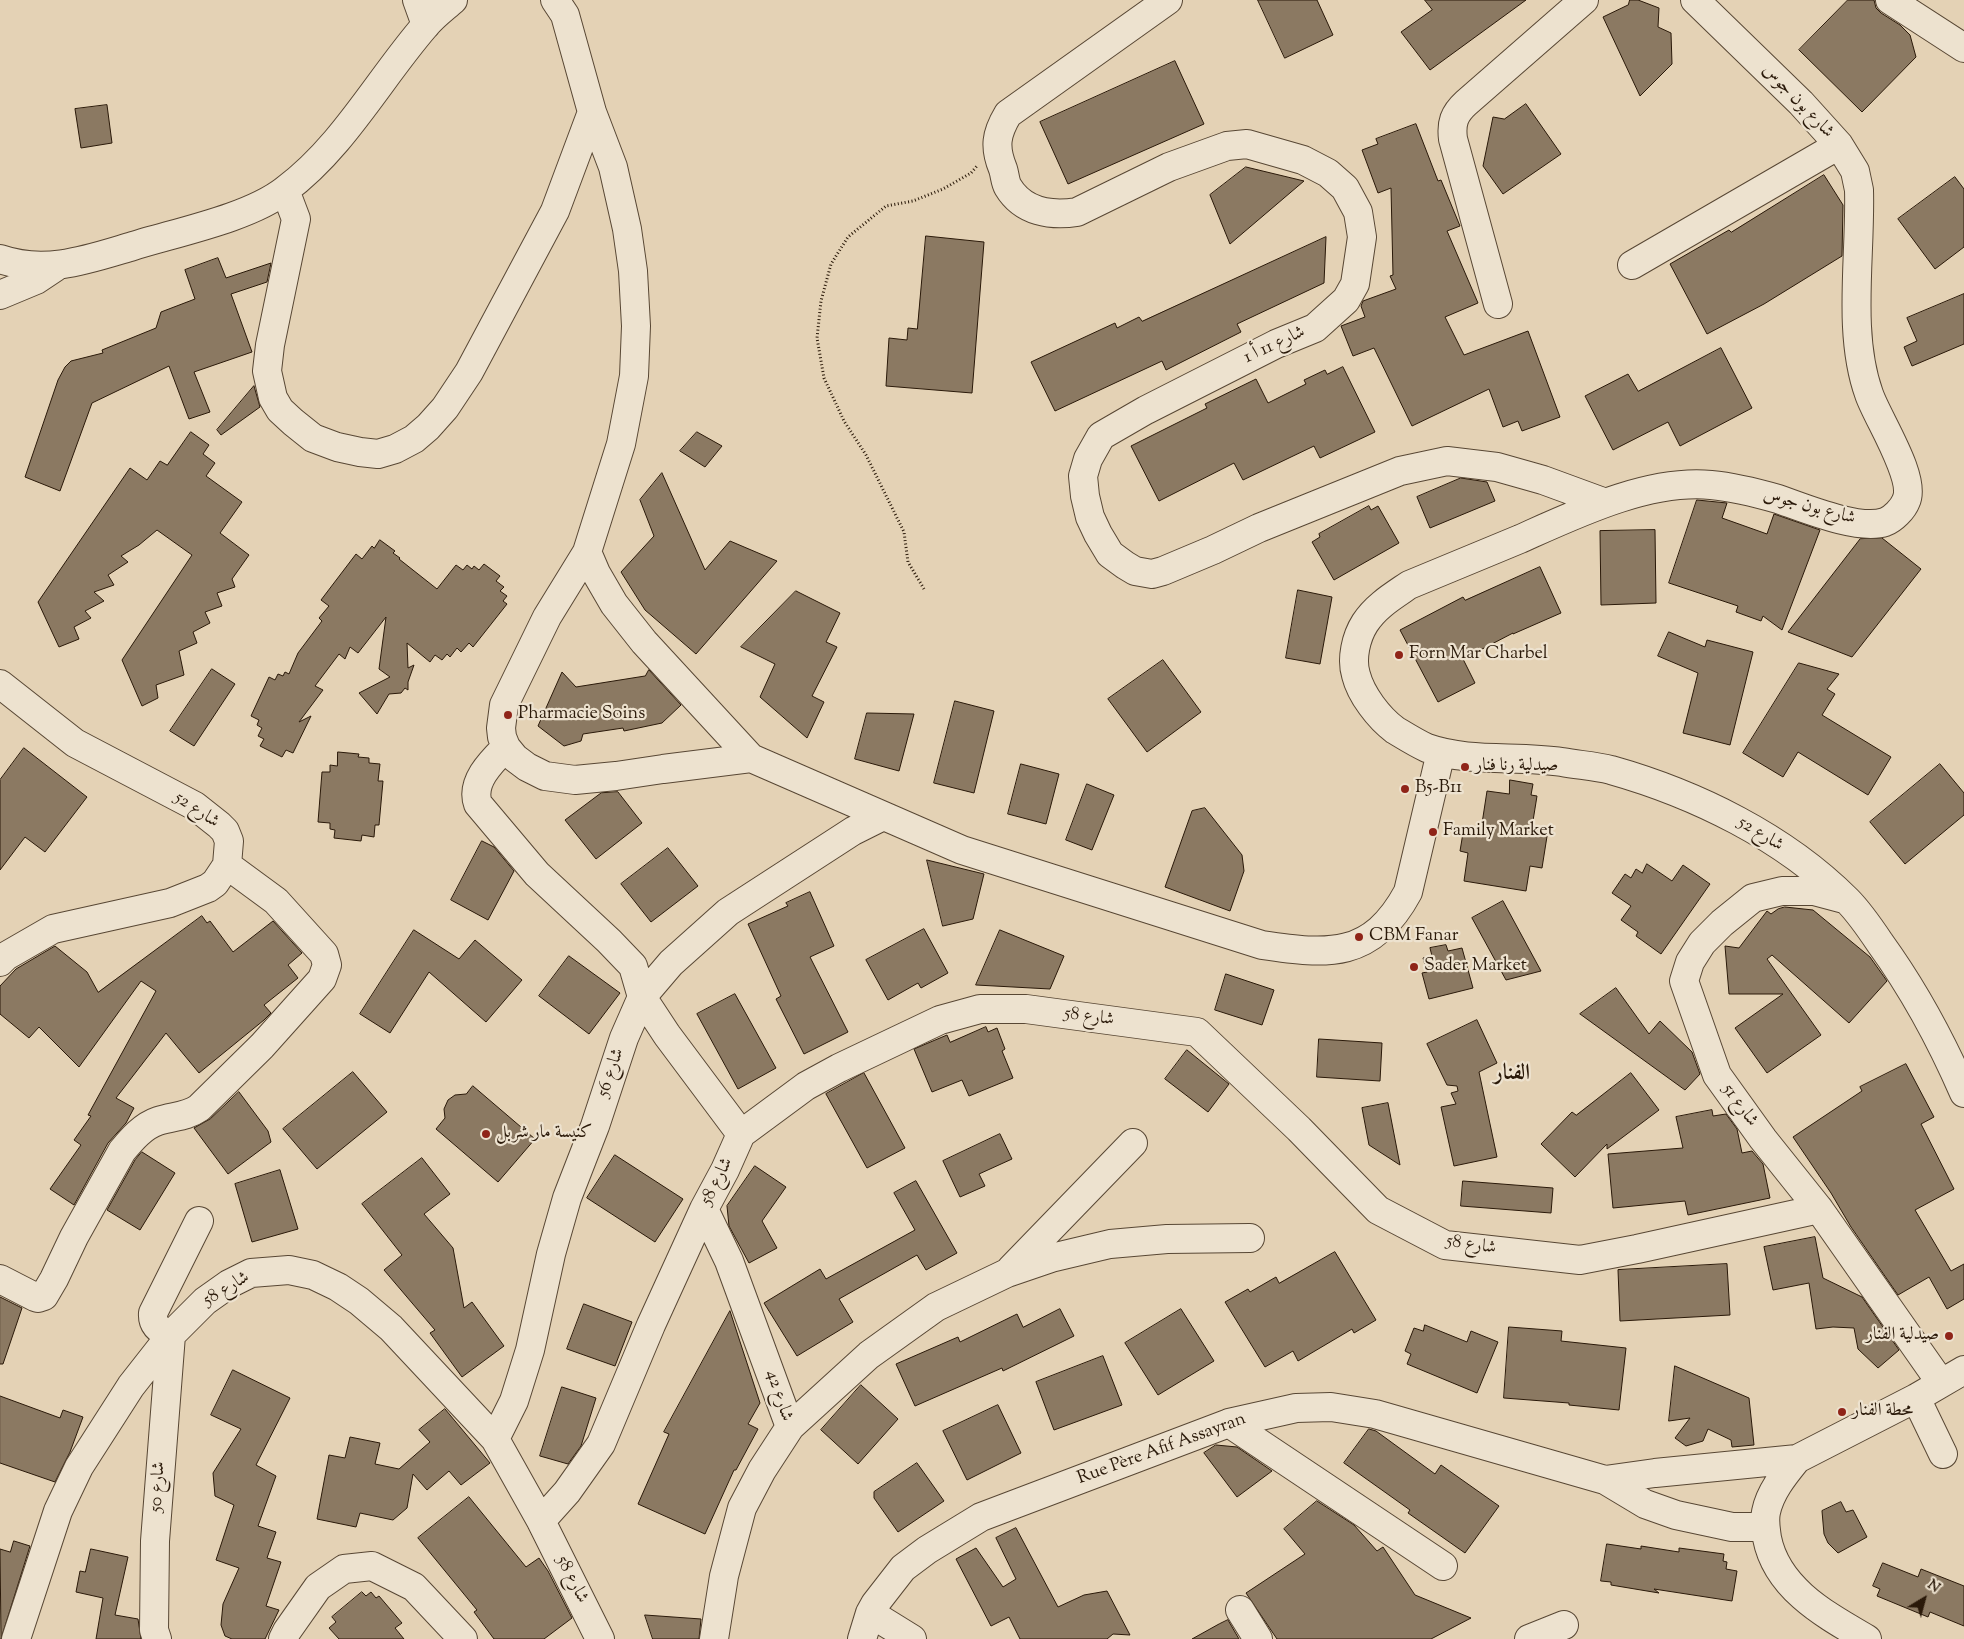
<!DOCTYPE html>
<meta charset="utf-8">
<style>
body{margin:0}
#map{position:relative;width:1964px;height:1639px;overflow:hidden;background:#e4d2b5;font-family:"Sorts Mill Goudy",serif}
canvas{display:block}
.north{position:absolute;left:1899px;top:1574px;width:50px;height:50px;-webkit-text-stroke:4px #ede2cf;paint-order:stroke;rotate:37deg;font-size:14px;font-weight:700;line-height:20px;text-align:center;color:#2a1909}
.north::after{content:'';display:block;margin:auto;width:18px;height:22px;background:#2a1909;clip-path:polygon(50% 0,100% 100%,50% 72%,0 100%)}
</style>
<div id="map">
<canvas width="1964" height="1639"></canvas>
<div class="north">N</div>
</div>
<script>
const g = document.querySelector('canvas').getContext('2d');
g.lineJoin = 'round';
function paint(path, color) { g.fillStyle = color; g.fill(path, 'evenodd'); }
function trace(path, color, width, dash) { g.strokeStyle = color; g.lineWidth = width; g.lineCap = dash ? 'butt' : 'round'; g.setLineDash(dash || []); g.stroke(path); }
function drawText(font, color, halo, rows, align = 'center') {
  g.font = font + ' "Sorts Mill Goudy",Amiri,serif'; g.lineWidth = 4.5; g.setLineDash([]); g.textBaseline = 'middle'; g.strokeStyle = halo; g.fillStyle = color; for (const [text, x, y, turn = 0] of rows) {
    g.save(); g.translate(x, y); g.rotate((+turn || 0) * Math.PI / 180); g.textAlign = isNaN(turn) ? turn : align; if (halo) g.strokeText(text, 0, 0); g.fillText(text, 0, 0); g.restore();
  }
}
const building = new Path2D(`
 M1258 0H1317L1333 35 1285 58Z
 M1425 0H1526L1430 70 1401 32 1432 10Z
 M1630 0H1638L1659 8 1658 27 1671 33 1672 64 1640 96 1603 17 1628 5Z
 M1848 0H1874L1876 8 1881 13 1900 25 1910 35 1916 57 1862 112 1799 50Z
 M1175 61 1204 124 1068 184 1040 122Z
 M1526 104 1561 154 1503 194 1483 166 1493 117 1504 119Z
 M107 105 112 143 81 148 75 109Z
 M1416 124 1438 181 1441 180 1460 226 1447 231 1478 303 1445 317 1464 355 1528 331 1560 417 1522 431 1518 421 1503 427 1489 389 1412 426 1374 348 1353 356 1341 326 1365 317 1361 306 1363 301 1396 289 1390 276 1393 275 1391 188 1378 193 1362 150 1378 144 1376 139Z
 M1246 167 1304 181 1230 244 1210 195Z
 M1824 175 1843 205 1842 256 1764 304 1707 334 1670 264 1729 230 1731 232Z
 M1955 177 1964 189V247L1935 269 1898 219Z
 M926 236 984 242 972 393 886 386 889 338 907 340 908 328 917 329Z
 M1326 237 1324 283 1237 324 1241 332 1166 370 1162 361 1055 411 1031 362 1115 323 1117 328 1139 317 1142 321Z
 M218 258 226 278 271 263 267 282 231 294 252 352 194 372 210 412 189 419 169 366 92 403 60 491 25 477 58 380 65 367 71 361 103 353 102 350 156 328 161 312 195 299 185 270Z
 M1964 294V344L1912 366 1904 347 1917 341 1907 318Z
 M1721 348 1752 408 1680 446 1668 422 1613 450 1585 396 1628 374 1638 391Z
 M1343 367 1375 432 1320 458 1314 446 1243 480 1234 463 1159 501 1131 446 1207 408 1205 404 1256 379 1268 403 1306 384 1304 380 1325 370 1327 374Z
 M254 386 260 407 221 435 217 430Z
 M191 432 209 445 203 454 215 463 206 476 242 502 220 533 249 555 232 579 235 587 217 593 222 606 205 612 210 623 193 632 197 643 179 651 184 675 156 685 158 698 142 706 122 660 192 555 157 530 139 545 121 556 128 562 108 575 114 585 94 592 104 601 85 611 91 618 74 627 79 639 59 647 38 602 130 468 147 480 160 461 167 465Z
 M697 432 722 446 705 467 680 451Z
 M662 473 705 570 730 541 777 561 696 654 645 610 621 572 654 536 640 500Z
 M1461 478 1487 482 1495 501 1430 528 1417 497Z
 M1697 500 1727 503 1722 518 1767 534 1774 514 1820 530 1782 630 1763 616 1761 621 1736 612 1738 606 1669 583Z
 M1369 506 1371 510 1378 506 1399 543 1334 580 1312 542 1320 537 1319 534Z
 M1655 530 1656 603 1601 605 1600 531Z
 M1882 538 1921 569 1852 657 1788 632 1860 539Z
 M380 540 395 551 393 553 400 558 399 559 437 589 456 565 463 570 467 565 472 569 474 566 479 570 484 564 500 576 496 581 504 587 500 591 507 596 503 601 507 604 473 647 469 643 461 652 457 648 450 657 447 654 442 660 435 655 430 662 407 643 408 668 414 665 408 682V690L405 688 401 693 389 694 377 714 359 693 390 677 379 669 386 617 358 653 350 647 345 659 339 654 315 686 323 690 299 722 311 716 293 753 286 750 282 757 260 746 264 739 258 736 262 728 257 725 259 720 251 716 269 677 275 680 278 674 283 676 285 672 289 674 298 653 322 621 319 618 329 606 321 600 356 554 362 559 372 546 374 548Z
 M1540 567 1561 613 1513 634V633L1463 659 1475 683 1438 702 1400 630 1463 597 1465 600Z
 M1298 590 1332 597 1320 664 1286 658Z
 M796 591 840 613 826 642 837 647 812 696 824 702 807 738 760 697 775 664 741 647Z
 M1669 632 1705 647 1707 640 1753 652 1730 745 1683 733 1698 673 1658 656Z
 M1163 660 1201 712 1147 752 1108 699Z
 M1799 663 1839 674 1827 689 1835 694 1822 715 1891 757 1868 795 1798 752 1783 777 1743 753Z
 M212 669 235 684 194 746 170 731Z
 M649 670 681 705 662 723 624 731 623 728 583 734 581 741 564 746 538 726 562 672 576 687 645 676Z
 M955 701 994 711 974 793 934 783Z
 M867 713 914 714 899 771 855 759Z
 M24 748 87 797 45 852 25 837 0 870V780Z
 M338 752 359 754 358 757 369 758V763L380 764 378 781H383L379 825H375L374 837 362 835 361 841 334 838 335 830 330 829V823L318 822 322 772H330V765L337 766Z
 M1021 764 1059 774 1046 824 1008 814Z
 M1940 764 1964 793V815L1905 864 1870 822Z
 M1510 780 1533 784 1531 795 1537 796 1532 827 1548 830 1542 868 1530 866 1526 891 1464 881 1468 853 1460 851 1464 827 1481 830 1487 791 1509 794Z
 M1087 784 1114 795 1092 850 1066 840Z
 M618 792 642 823 596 859 565 820 601 793Z
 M1205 808 1242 855 1244 871 1230 911 1165 887 1192 811Z
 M482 841 494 847 514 871 488 920 451 900Z
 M668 848 698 886 651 922 621 884Z
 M927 860 984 874 973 919 943 926Z
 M1647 864 1672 881 1683 865 1710 884 1661 954 1636 936 1638 932 1621 920 1631 906 1612 893 1625 874 1631 878 1636 869 1642 873Z
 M810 892 834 946 810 957 848 1032 804 1054 776 999 781 996 748 924 788 906 786 903Z
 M1503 901 1541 971 1506 980 1472 918Z
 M1785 907 1813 910 1870 957 1887 981 1849 1023 1772 955 1767 959 1821 1035 1767 1073 1735 1028 1783 994H1729L1725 946 1739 948 1767 911 1771 914 1778 909Z
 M202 916 207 923 210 921 233 952 273 921 302 953 288 965 298 978 264 1005 271 1013 264 1020 199 1073 166 1033 116 1098 134 1108 126 1123 108 1143 74 1205 50 1189 81 1145 74 1140 91 1116 88 1115 156 991 141 981 79 1067 39 1027 29 1038 0 1014V986L16 969 55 946 87 972 98 992Z
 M924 929 948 973 921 988 918 983 888 1000 866 960Z
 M414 930 459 959 475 940 522 980 486 1022 429 972 390 1033 360 1014Z
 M1000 930 1064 956 1050 989 976 985Z
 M1446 945 1448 951 1462 948 1473 988 1429 999 1422 973 1427 972 1423 958 1432 956 1430 948Z
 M569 956 620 993 589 1034 539 996Z
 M1226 974 1274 990 1262 1025 1215 1010Z
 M1616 988 1649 1034 1660 1021 1692 1052 1700 1074 1685 1090 1580 1014Z
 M735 994 776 1068 738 1089 697 1014Z
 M1477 1020 1497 1063 1479 1072 1497 1157 1454 1166 1441 1107 1456 1104 1451 1093 1458 1091 1457 1086 1447 1085 1427 1044Z
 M986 1027 988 1032 997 1028 1005 1049 1002 1051 1013 1078 969 1096 962 1080 932 1092 914 1049 947 1035 950 1042Z
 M1319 1039 1382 1043 1380 1081 1317 1077Z
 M1187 1050 1229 1084 1208 1112 1165 1079Z
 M1906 1064 1934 1117 1921 1124 1954 1189 1915 1210 1951 1271 1964 1264V1299L1947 1309 1929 1277 1898 1295 1851 1227 1831 1193 1793 1137 1862 1091 1860 1087Z
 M353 1072 387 1112 317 1169 283 1129Z
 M864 1073 905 1148 867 1168 826 1094Z
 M1631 1073 1659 1110 1607 1149V1144L1575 1177 1541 1144 1572 1112 1576 1115Z
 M473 1086 535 1139 498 1182 436 1129 445 1118 444 1109 448 1100 455 1095 466 1094Z
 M239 1092 268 1131 271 1142 228 1174 194 1128 210 1119Z
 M1388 1103 1400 1165 1369 1145 1362 1108Z
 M1712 1110 1713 1116 1726 1114 1737 1129 1742 1153 1752 1151 1763 1164 1770 1198 1688 1215 1685 1201 1613 1208 1608 1154 1683 1148 1676 1117Z
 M1000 1134 1012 1159 979 1174 985 1186 960 1197 943 1161Z
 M142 1152 175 1173 140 1230 107 1210 135 1160Z
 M615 1155 683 1199 655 1242 587 1198Z
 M422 1158 450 1194 424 1214 453 1248 464 1308 472 1302 504 1346 462 1377 430 1333 435 1330 384 1270 402 1255 362 1204Z
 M755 1166 786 1187 762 1221 777 1248 749 1263 729 1226 727 1206Z
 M280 1170 298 1229 252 1242 235 1184Z
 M916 1181 957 1253 926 1270 917 1255 839 1299 853 1322 797 1356 764 1303 820 1269 826 1279 915 1230 894 1193Z
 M1463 1181 1553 1188 1551 1213 1461 1206Z
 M1815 1237 1823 1278 1862 1297 1899 1350 1878 1368 1858 1349 1854 1328 1833 1327 1816 1329 1809 1283 1773 1290 1764 1247Z
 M1335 1252 1376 1320 1354 1333 1352 1329 1298 1361 1293 1351 1265 1367 1225 1302 1248 1289 1250 1292 1276 1277 1279 1283Z
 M1727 1264 1730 1315 1620 1321 1618 1270Z
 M0 1297 22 1308 3 1364H0Z
 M584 1304 632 1322 615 1366 567 1349Z
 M1060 1309 1074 1336 1003 1371 1002 1368 915 1406 896 1364 958 1337 960 1342 1017 1314 1023 1327Z
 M1181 1309 1214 1361 1158 1395 1125 1343Z
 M730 1311 760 1403 748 1424 758 1429 736 1470H734L705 1534 638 1504 669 1434 664 1432Z
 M1425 1325 1467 1342 1471 1331 1498 1342 1477 1393 1407 1364 1411 1354 1405 1351 1414 1328 1423 1331Z
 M1509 1327 1562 1331 1561 1341 1626 1348 1619 1410 1569 1405V1403L1504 1398Z
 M1103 1356 1122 1405 1054 1430 1036 1382Z
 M1675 1366 1749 1398 1754 1445 1732 1447 1731 1440 1708 1429 1703 1441 1686 1446 1675 1438 1690 1418 1669 1421Z
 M233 1370 290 1398 256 1465 276 1476 258 1526 276 1532 267 1558 281 1562 266 1606 279 1610 265 1639H232L225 1636 221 1625 223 1604 239 1568 216 1560 234 1505 215 1496 213 1473 241 1429 211 1415Z
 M861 1385 898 1419 858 1464 821 1430Z
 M562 1387 596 1398 581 1446 568 1464 540 1456Z
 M0 1396 60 1418 63 1410 83 1417 70 1452 55 1482 0 1463Z
 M998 1405 1021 1453 967 1480 943 1431Z
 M445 1409 490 1463 461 1485 449 1471 427 1490 413 1474 407 1508 393 1520 360 1513 356 1527 317 1519 329 1455 345 1458 350 1437 380 1443 375 1464 399 1469 430 1442 419 1430Z
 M1369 1429 1376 1431 1435 1474 1441 1465 1499 1506 1465 1553 1408 1513 1410 1510 1344 1463Z
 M1216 1445 1237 1447 1272 1471 1237 1497 1204 1453Z
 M917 1463 944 1501 898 1532 874 1498V1492Z
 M469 1497 526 1567 539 1558 548 1571 572 1618 544 1639H494L474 1612 477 1610 418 1538Z
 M1317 1501 1354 1525 1377 1551 1383 1547 1415 1595 1471 1618 1431 1639H1277L1246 1593 1305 1554 1284 1529Z
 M1841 1502 1846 1512 1853 1510 1867 1537 1838 1553 1828 1543 1824 1534 1822 1511Z
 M1016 1528 1058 1607 1084 1595 1107 1591 1130 1635 1113 1634 1107 1639H1020L1009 1617 991 1626 956 1559 976 1548 1003 1587 1016 1579 996 1538Z
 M14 1541 30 1546 1 1639 0 1549 10 1552Z
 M1607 1544 1641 1549V1546L1679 1552V1548L1724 1554 1723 1561 1727 1562 1726 1569 1737 1571 1732 1601 1654 1589 1659 1593 1611 1585V1582L1601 1581Z
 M91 1549 128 1557 115 1615 138 1619 141 1639H96L103 1598 76 1592 80 1571 85 1572Z
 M1883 1563 1918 1577 1921 1569 1964 1586V1626L1930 1612 1928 1617 1877 1596 1880 1589 1873 1586Z
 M362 1592 366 1596 371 1592 376 1598 379 1596 402 1623 395 1628 404 1639H339L329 1628 336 1622 332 1617Z
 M645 1615 701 1619 699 1639H653Z
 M1228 1620 1239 1639H1192L1219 1624Z`);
paint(building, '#8b7962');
trace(building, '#2a1909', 1);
const minor = new Path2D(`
 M417 0 426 25
 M555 0 565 15 592 112 613 167 627 229 633 271 636 326 634 376 621 444 587 552 547 617 504 705 501 728 502 737 506 747 515 758 527 767 545 776 575 780 616 776 663 769 751 758
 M1168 0 1008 114C996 134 994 147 1003 169 1005 175 1005 182 1008 187 1023 212 1051 216 1077 212L1169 167 1227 146 1247 144 1303 160 1328 173 1345 188 1358 212 1362 237 1355 284 1346 300 1315 328 1276 344 1146 410 1101 436 1088 459 1083 476 1085 496 1090 517 1098 534 1110 554 1125 565 1135 571 1152 574 1163 571 1213 550 1259 528 1400 471 1447 461 1497 467 1543 480 1603 502
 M1695 0 1801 103 1839 145 1855 171 1859 190C1861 255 1847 333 1869 394 1877 418 1917 478 1906 501 1903 509 1893 519 1885 522 1859 531 1804 508 1778 499 1757 493 1733 487 1711 485 1648 479 1576 514 1520 539 1483 554 1446 570 1409 585 1393 596 1376 606 1365 623 1356 637 1351 659 1356 675 1361 695 1379 718 1395 730 1405 736 1416 743 1427 748 1469 763 1518 755 1562 762 1578 765 1595 766 1611 770 1696 794 1784 837 1847 900 1860 913 1870 928 1880 943 1914 990 1941 1040 1964 1093
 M1890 0 1964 48
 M285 190 296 219 270 345 267 371 273 398 280 410 293 422 313 438 337 447 360 452 378 454 395 449 414 439 428 427 445 408 469 372 555 211 592 112
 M0 259C46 275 89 259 133 246 178 232 249 218 285 190 343 147 379 79 425 26 433 16 444 8 453 0
 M1632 265 1839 145
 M0 295 36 280 57 266
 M1498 304 1453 139C1451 123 1454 114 1466 103L1584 0
 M587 552 596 573 614 604 644 642 751 758 962 850 1262 945C1328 955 1372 959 1408 892L1441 752
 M0 684 75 743 195 806 219 825 225 831 229 841 227 865 215 883 208 888 170 903 53 929 6 956 0 962
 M506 747C492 761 470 782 478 804L537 874 609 941 633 966 642 997 667 1035 741 1134
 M1844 899 1814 891H1782L1753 898 1722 923 1702 943 1690 962 1684 981 1717 1075 1763 1139 1819 1209 1941 1383
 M704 1209 729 1261 790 1427
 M1011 1269 1133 1143
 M0 1279 35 1297 38 1298 44 1296 54 1279 74 1237 122 1151C132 1139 143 1126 158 1121 173 1116 186 1117 199 1108L262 1046 322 979 327 965 324 954 276 901 227 865
 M171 1335C160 1331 152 1326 153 1313L199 1221
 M1916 1398 1943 1454
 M1229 1423 1443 1566
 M495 1439 514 1401 530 1350 551 1254 567 1198 595 1126 624 1038 642 997 671 963 728 912 853 831 883 816
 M1605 1480 1655 1473 1797 1459
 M541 1521 567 1492 601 1444 651 1325 704 1209 725 1170 741 1134 806 1086 839 1068 940 1020 980 1009H1026L1197 1032 1299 1129 1378 1210 1445 1245 1580 1260 1637 1249 1819 1209
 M1240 1610 1258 1639
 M870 1613 912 1639
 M16 1639 58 1511 79 1467 131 1386 171 1335 205 1301 229 1284 251 1273 289 1270 313 1275 338 1287 359 1301 391 1328 495 1439 541 1521 600 1639
 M157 1639 154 1630 155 1541 171 1335
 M283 1639 287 1631 318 1587 344 1569 372 1566 414 1587 463 1639
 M714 1639 724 1576 742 1508 762 1470 790 1427 869 1355 936 1307 1007 1273 1051 1258 1110 1244 1167 1239 1250 1238
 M862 1639 870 1613 875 1604 903 1568 927 1550 981 1517 1229 1423 1296 1408 1331 1407 1375 1414 1605 1480 1645 1504 1676 1515 1732 1527H1765
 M1529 1639 1564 1625
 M1867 1639C1826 1615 1777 1589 1767 1538 1766 1530 1764 1521 1766 1512 1770 1492 1784 1475 1797 1459L1916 1398 1964 1370`);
trace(minor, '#584734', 30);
trace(new Path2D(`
 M924 589 908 562 904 532 866 455 844 421 824 378 817 338 821 301 831 264 848 237 886 206 913 201 943 189 971 173 977 166`), '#2a1909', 3, [1, 2.5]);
trace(minor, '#ede2cf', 28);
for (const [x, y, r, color] of [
 [1399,655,5,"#8f2418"],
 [508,715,5,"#8f2418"],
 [1465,767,5,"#8f2418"],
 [1405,789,5,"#8f2418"],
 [1433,832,5,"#8f2418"],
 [1359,937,5,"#8f2418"],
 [1414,967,5,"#8f2418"],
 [486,1134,5,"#8f2418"],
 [1949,1336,5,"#8f2418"],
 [1842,1412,5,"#8f2418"]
]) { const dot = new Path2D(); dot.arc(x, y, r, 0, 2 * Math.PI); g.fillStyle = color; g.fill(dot); trace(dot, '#ede2cf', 2); }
drawText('18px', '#2a1909', '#ede2cf', [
 ["شارع بون جوس",1797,102,46],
 ["شارع 11 أ 1",1275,346,-25],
 ["شارع بون جوس",1809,508,15],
 ["شارع 52",196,811,34],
 ["شارع 52",1760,835,32],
 ["شارع 58",1089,1018,8],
 ["شارع 56",612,1073,-71],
 ["شارع 51",1739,1106,54],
 ["شارع 58",718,1182,-63],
 ["شارع 58",1471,1246,9],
 ["شارع 58",227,1290,-31],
 ["شارع 42",778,1396,72],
 ["Rue Père Afif Assayran",1162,1450,-20],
 ["شارع 50",159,1487,-86],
 ["شارع 58",571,1580,63]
]);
drawText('18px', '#2a1909', '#ede2cf', [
 ["Forn Mar Charbel",1409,655],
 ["Pharmacie Soins",518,715],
 ["صيدلية رنا فنار",1475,767],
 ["B5-B11",1415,789],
 ["Family Market",1443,832],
 ["CBM Fanar",1369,937],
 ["Sader Market",1424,967],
 ["كنيسة مار شربل",496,1134],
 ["صيدلية الفنار",1939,1336,"right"],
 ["محطة الفنار",1852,1412]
], 'left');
drawText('bold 22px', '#2a1909', '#ede2cf', [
 ["الفنار",1512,1075]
]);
</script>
